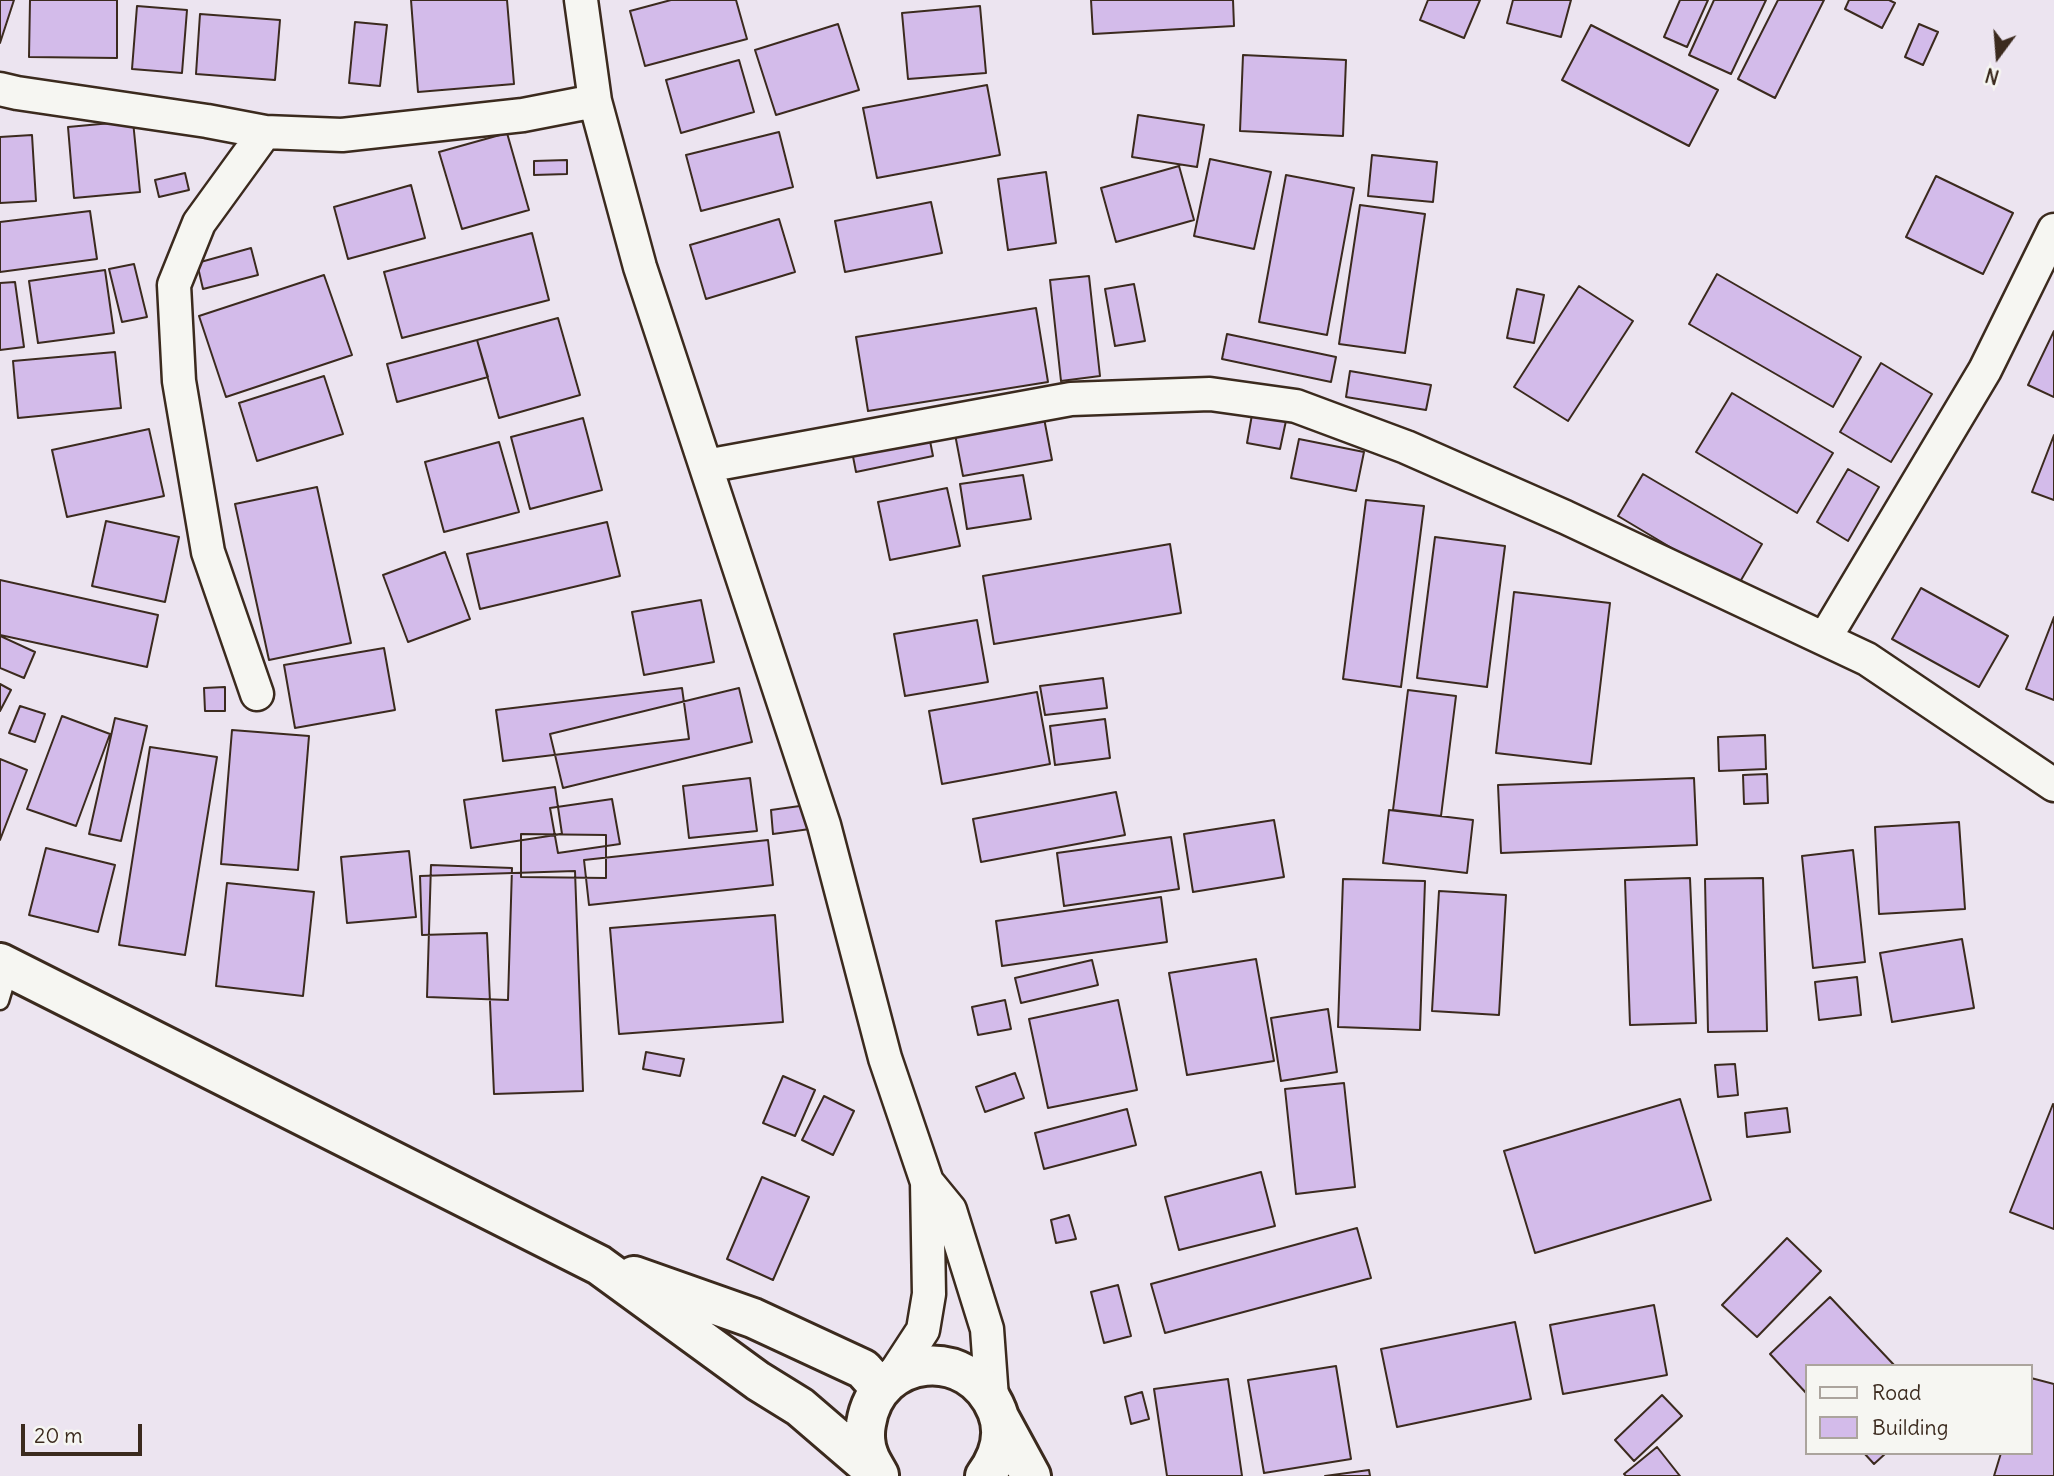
<!DOCTYPE html>
<style>
body{margin:0}
#map{position:relative;width:2054px;height:1476px;overflow:hidden;background:#ece4f0;font-family:Delius,sans-serif}
canvas{display:block}
.legend{position:absolute;left:1805px;top:1364px;width:228px;height:91px;box-sizing:border-box;background:#f6f6f2;border:2px solid #aba49d;margin:0;padding:9px 12px;list-style:none;font-size:21px;color:#3b2a1e}
.legend li{display:flex;align-items:center;gap:14px;height:35px}
.legend b{width:35px;border:2px solid #aba49d}
.north{position:absolute;left:1963px;top:21px;width:70px;height:70px;-webkit-text-stroke:5px #f6f6f2;paint-order:stroke;rotate:196deg;font-size:19px;font-weight:700;line-height:28px;text-align:center;color:#3b2a1e}
.north::after{content:'';display:block;margin:auto;width:24px;height:32px;background:#3b2a1e;clip-path:polygon(50% 0,100% 100%,50% 72%,0 100%)}
.scale{position:absolute;left:21px;top:1424px;width:121px;height:32px;box-sizing:border-box;border:4px solid #3b2a1e;border-top:0;padding-left:9px;font-size:21px;line-height:24px;white-space:nowrap;color:#3b2a1e;-webkit-text-stroke:5px #f6f6f2;paint-order:stroke}
</style>
<div id="map">
<canvas width="2054" height="1476"></canvas>
<ul class="legend">
<li><b style="height:9px;background:#f6f6f2"></b>Road</li>
<li><b style="height:19px;background:#d3bbea"></b>Building</li>
</ul>
<div class="north">N</div>
<div class="scale">20 m</div>
</div>
<script>
const g = document.querySelector('canvas').getContext('2d');
g.lineJoin = 'round';
function paint(path, color) { g.fillStyle = color; g.fill(path, 'evenodd'); }
function trace(path, color, width, dash) { g.strokeStyle = color; g.lineWidth = width; g.lineCap = dash ? 'butt' : 'round'; g.setLineDash(dash || []); g.stroke(path); }
const building = new Path2D(`
 M0 0H14L0 43Z
 M30 0H117V58L29 57Z
 M411 0H507L514 84 418 92Z
 M671 0H736L747 39 645 66 630 11Z
 M1091 0H1233L1234 26 1093 34Z
 M1428 0H1480L1464 38 1420 20Z
 M1513 0H1571L1561 37 1507 23Z
 M1680 0H1708L1687 47 1664 37Z
 M1714 0H1766L1731 74 1689 55Z
 M1778 0H1824L1775 98 1738 79Z
 M1849 0H1889L1895 3 1882 28 1845 9Z
 M137 6 187 10 182 73 132 69Z
 M980 6 986 73 908 79 902 13Z
 M200 14 280 20 275 80 196 74Z
 M355 22 387 25 380 86 349 83Z
 M838 24 859 90 776 115 755 50Z
 M1919 24 1938 32 1923 65 1905 57Z
 M1591 25 1718 90 1689 146 1562 80Z
 M1243 55 1346 60 1343 136 1240 131Z
 M739 60 754 112 681 133 666 80Z
 M987 85 1000 155 877 178 863 108Z
 M1138 115 1204 125 1197 167 1132 157Z
 M133 121 140 192 74 198 68 127Z
 M779 132 793 187 701 211 686 155Z
 M507 133 529 210 462 229 439 152Z
 M32 135 36 201 0 203V137Z
 M1372 155 1437 162 1433 202 1368 196Z
 M1210 159 1271 172 1254 249 1194 236Z
 M567 160V174L534 175V161Z
 M1179 166 1194 220 1116 242 1101 188Z
 M1046 172 1056 243 1008 250 998 179Z
 M185 173 189 190 159 197 155 180Z
 M1286 175 1354 188 1327 335 1259 322Z
 M1936 176 2013 213 1983 274 1906 237Z
 M411 185 425 238 348 259 334 207Z
 M931 202 942 253 845 272 835 221Z
 M1360 205 1425 214 1405 353 1339 344Z
 M90 211 97 259 0 272V222Z
 M779 219 795 272 706 299 690 245Z
 M532 233 549 300 402 338 384 272Z
 M251 248 258 275 203 289 197 263Z
 M134 264 147 317 122 322 109 269Z
 M105 270 114 333 38 343 29 281Z
 M1717 274 1861 357 1833 407 1689 324Z
 M324 275 352 355 226 397 199 316Z
 M1089 276 1100 376 1061 381 1050 280Z
 M15 282 24 347 0 350V283Z
 M1134 284 1145 341 1115 346 1105 289Z
 M1579 286 1633 321 1568 421 1514 387Z
 M1517 289 1544 295 1534 343 1507 338Z
 M1036 308 1048 382 868 411 856 337Z
 M558 318 580 395 499 418 477 340Z
 M2054 331V397L2028 385Z
 M1227 334 1336 357 1331 382 1222 359Z
 M477 340 488 377 397 402 387 364Z
 M115 352 121 408 18 418 13 361Z
 M1881 363 1932 394 1891 462 1840 432Z
 M1350 371 1431 385 1426 410 1346 397Z
 M324 376 343 434 257 461 239 403Z
 M1732 393 1833 453 1797 513 1696 452Z
 M1253 409 1287 416 1280 449 1247 443Z
 M1043 413 1052 460 963 476 954 429Z
 M583 418 602 490 530 509 511 437Z
 M927 426 933 456 856 472 850 441Z
 M149 429 164 496 67 517 52 450Z
 M2054 435V500L2032 492Z
 M1299 439 1364 452 1356 491 1291 478Z
 M499 442 519 512 444 532 425 462Z
 M1848 469 1879 487 1848 541 1817 522Z
 M1643 474 1762 544 1737 587 1618 516Z
 M1023 475 1031 519 967 529 960 484Z
 M317 487 351 643 269 660 235 504Z
 M947 488 960 546 890 560 878 502Z
 M1366 500 1424 506 1401 687 1343 679Z
 M106 521 179 537 165 602 92 586Z
 M607 522 620 576 480 609 467 554Z
 M1435 537 1505 546 1487 687 1417 678Z
 M1170 544 1181 613 994 644 983 576Z
 M445 552 470 619 408 642 383 575Z
 M0 580 158 615 147 667 0 635Z
 M1921 588 2008 636 1979 687 1892 639Z
 M1514 592 1610 603 1591 764 1496 753Z
 M701 600 714 662 644 675 632 612Z
 M2054 617V700L2026 689Z
 M977 620 988 682 905 696 894 634Z
 M0 636 35 652 24 678 0 668Z
 M384 648 395 710 295 728 284 665Z
 M1103 678 1107 708 1045 715 1040 686Z
 M0 684 11 690 0 711Z
 M225 687V711H205L204 688Z
 M682 688 689 739 503 761 496 710Z
 M739 688 752 742 563 788 550 734Z
 M1408 690 1456 696 1441 816 1393 810Z
 M1037 692 1050 764 942 784 929 711Z
 M20 706 45 714 35 742 9 733Z
 M62 716 110 734 76 826 27 809Z
 M115 718 147 726 121 841 89 834Z
 M1105 719 1110 758 1055 765 1050 726Z
 M232 730 309 736 298 870 221 864Z
 M1765 735 1766 769 1719 771 1718 737Z
 M150 747 217 757 185 955 119 945Z
 M0 759 27 770 0 840Z
 M1767 774 1768 803 1744 804 1743 775Z
 M750 778 757 831 689 838 683 786Z
 M1694 778 1697 845 1501 853 1498 785Z
 M555 787 562 834 471 848 464 800Z
 M1116 792 1125 835 981 862 973 819Z
 M612 799 620 844 558 853 550 808Z
 M807 805 810 829 773 834 771 810Z
 M1389 810 1473 820 1467 873 1383 863Z
 M1274 820 1284 877 1193 892 1184 834Z
 M1959 822 1965 909 1879 914 1875 827Z
 M521 834 606 835V878L521 877Z
 M1171 837 1179 889 1064 906 1057 853Z
 M768 840 773 885 589 905 584 860Z
 M46 848 115 865 98 932 29 915Z
 M1853 850 1865 962 1813 968 1802 856Z
 M409 851 416 917 347 923 341 857Z
 M431 865 512 868 508 1000 427 997Z
 M575 871 583 1091 494 1094 487 933 422 935 420 876Z
 M1690 878 1696 1023 1630 1025 1625 880Z
 M1763 878 1767 1031 1708 1032 1705 879Z
 M1343 879 1425 881 1420 1030 1338 1027Z
 M227 883 314 892 303 996 216 986Z
 M1439 891 1506 895 1499 1015 1432 1011Z
 M1161 897 1167 942 1002 966 996 921Z
 M775 915 783 1022 619 1034 610 928Z
 M1962 939 1974 1008 1892 1022 1880 953Z
 M1256 959 1274 1061 1187 1075 1169 973Z
 M1092 960 1098 985 1021 1003 1015 978Z
 M1857 977 1861 1015 1819 1020 1815 982Z
 M1005 1000 1011 1029 978 1035 972 1007Z
 M1118 1000 1137 1090 1048 1108 1029 1019Z
 M1328 1009 1337 1072 1281 1081 1271 1018Z
 M646 1052 684 1059 680 1076 643 1069Z
 M1735 1064 1738 1095 1718 1097 1715 1065Z
 M1015 1073 1024 1098 985 1112 976 1087Z
 M783 1076 815 1090 795 1136 763 1123Z
 M1344 1083 1355 1187 1296 1194 1285 1089Z
 M824 1096 854 1111 833 1155 802 1140Z
 M1680 1099 1711 1200 1535 1253 1504 1151Z
 M2053 1104 2054 1105V1229L2010 1212Z
 M1787 1108 1790 1132 1747 1137 1745 1113Z
 M1127 1109 1136 1145 1044 1169 1035 1133Z
 M1261 1172 1275 1226 1179 1250 1165 1197Z
 M762 1177 809 1197 773 1280 727 1259Z
 M1069 1215 1076 1239 1056 1243 1051 1220Z
 M1357 1228 1371 1278 1165 1333 1151 1284Z
 M1787 1238 1821 1271 1757 1337 1722 1305Z
 M1118 1285 1131 1336 1104 1343 1091 1292Z
 M1830 1297 1895 1366H1807V1394L1770 1354Z
 M1654 1305 1667 1375 1563 1394 1550 1325Z
 M1515 1322 1531 1399 1397 1427 1381 1349Z
 M1336 1366 1351 1459 1264 1473 1248 1380Z
 M2031 1378 2054 1384V1476H1994L2001 1453H2031Z
 M1228 1379 1242 1476H1167L1154 1389Z
 M1142 1392 1149 1419 1131 1424 1125 1397Z
 M1662 1395 1682 1416 1634 1461 1615 1440Z
 M1657 1447 1680 1476H1626L1624 1474Z
 M1864 1453H1886L1874 1464Z
 M1369 1470 1370 1476H1325Z`);
paint(building, '#d3bbea');
trace(building, '#3b2a1e', 2);
const lane = new Path2D(`
 M0 1001 10 968`);
const street = new Path2D(`
 M581 0 595 101 640 267 824 825 885 1058 927 1182 929 1294 923 1330 891 1379
 M0 89 17 93 207 121 265 132 342 135 523 115 595 101
 M706 466 1071 399 1210 394 1296 406 1406 447 1565 517 1867 659 2054 785
 M1825 638 1985 370 2054 230
 M257 694 208 552 179 381 174 285 199 223 265 132
 M927 1182 950 1210 987 1329 992 1398`);
const secondary = new Path2D(`
 M0 963 599 1265 758 1381 800 1407 879 1475
 M634 1276 753 1318 863 1369 880 1388
 M1000 1419 1031 1476
 M879 1475C876 1469 871 1462 869 1456 865 1447 864 1434 866 1424 877 1353 970 1344 997 1411 1006 1434 999 1457 985 1476`);
trace(lane, '#3b2a1e', 21);
trace(street, '#3b2a1e', 37);
trace(secondary, '#3b2a1e', 44);
trace(lane, '#f6f6f2', 16);
trace(street, '#f6f6f2', 32);
trace(secondary, '#f6f6f2', 38);
</script>
